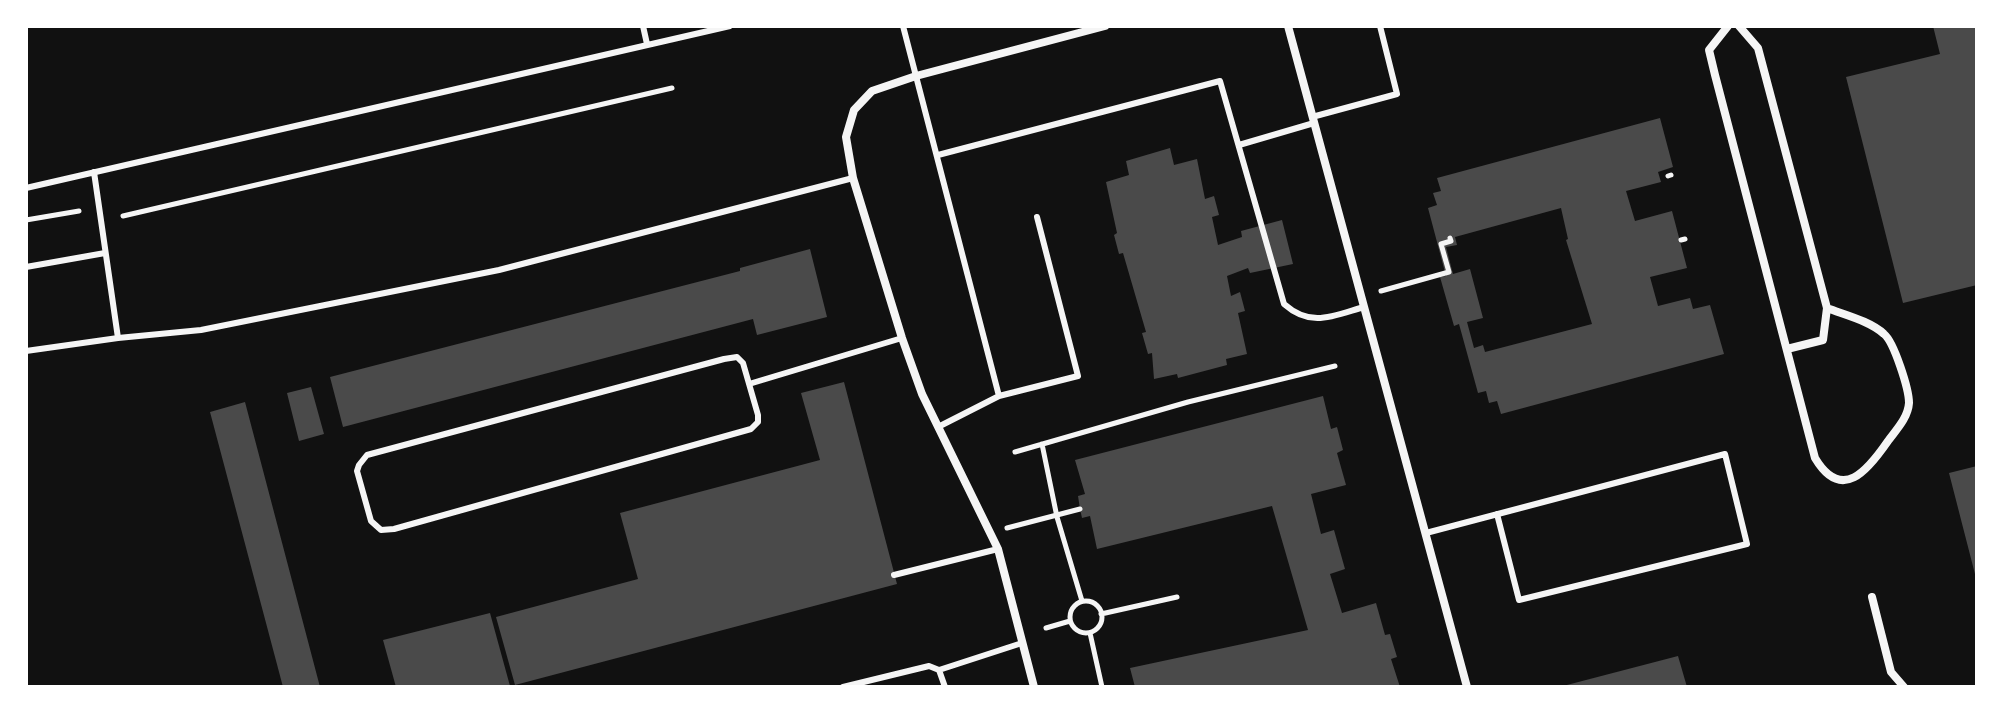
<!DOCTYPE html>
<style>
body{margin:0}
#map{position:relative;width:2003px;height:713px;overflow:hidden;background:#111;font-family:"Work Sans",sans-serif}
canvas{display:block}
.frame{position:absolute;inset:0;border:28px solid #fff;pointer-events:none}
</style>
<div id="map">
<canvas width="2003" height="713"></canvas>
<div class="frame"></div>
</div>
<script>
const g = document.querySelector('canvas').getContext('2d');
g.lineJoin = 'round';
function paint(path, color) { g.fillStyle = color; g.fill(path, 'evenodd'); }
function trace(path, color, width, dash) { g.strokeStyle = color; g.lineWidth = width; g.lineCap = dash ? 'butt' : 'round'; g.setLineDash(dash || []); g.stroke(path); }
paint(new Path2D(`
 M1933 26H1977V285L1903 303 1846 77 1940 54Z
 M1660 118 1673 167 1658 172 1661 182 1626 191 1635 221 1672 211 1687 268 1650 277 1658 306 1690 298 1693 309 1710 305 1724 354 1501 414 1497 401 1489 403 1486 391 1478 393 1459 324 1454 326 1440 277 1446 276 1428 208 1437 205 1433 193 1441 191 1437 178ZM1561 208 1568 239 1566 240 1592 324 1485 352 1483 345 1474 348 1467 322 1483 318 1470 269 1453 274 1446 247 1457 245 1455 237Z
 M1170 148 1174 165 1197 159 1205 199 1214 196 1219 215 1212 217 1218 245 1242 237 1241 231 1282 220 1293 264 1250 273 1248 268 1227 276 1231 296 1240 292 1245 311 1238 313 1247 354 1226 359 1227 365 1178 378 1177 374 1154 379 1152 353 1148 354 1142 333 1146 332 1123 253 1119 254 1114 235 1117 233 1106 182 1129 175 1126 161Z
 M810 249 827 317 757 335 753 319 343 427 330 377 740 271V268Z
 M844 382 897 584 515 685 496 617 638 579 620 513 820 460 801 393Z
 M311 387 324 434 299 441 287 393Z
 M1323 396 1331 429 1337 427 1343 450 1337 453 1346 485 1311 494 1321 534 1334 530 1345 569 1330 574 1342 613 1376 603 1385 635 1390 634 1397 657 1391 659 1400 687H1135L1130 668 1308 630 1272 506 1097 549 1090 516 1082 518 1080 509 1078 496 1085 494 1075 460Z
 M245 402 320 687H283L210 412Z
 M1977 466V578H1976L1949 473Z
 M490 613 510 686 396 687 383 640Z
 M1678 656 1687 687H1563V686Z`), '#4a4a4a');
trace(new Path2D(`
 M1668 176 1671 175
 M123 216 672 88
 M26 220 79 211
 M1681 240 1685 239
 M1381 291 1449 272 1441 244 1451 241 1450 238
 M1042 444 1057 517 1082 601
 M1015 452 1188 402 1335 366
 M1007 528 1080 509
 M1070 617a16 16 0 1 1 32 0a16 16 0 1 1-32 0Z
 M1101 614 1177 597
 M1046 628 1070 621
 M1090 633 1102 687`), '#f5f5f5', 5);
trace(new Path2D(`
 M643 26 647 44
 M903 26 999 396
 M1312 117 1397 94 1380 26
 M1239 145 1314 123
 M938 155 1220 81 1284 304C1311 328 1333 316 1364 307
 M94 172 118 338
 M26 188 730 26
 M26 267 105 253
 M26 351 118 338 201 330 499 270 853 178
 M737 357 743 363 758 415V422L751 429 394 529 381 530 371 521 357 471 359 465 367 455 724 359Z
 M749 384 902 338
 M938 427 999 396 1078 376 1037 217
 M1426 533 1725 454 1747 544 1519 600 1497 514
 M894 575 998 549
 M939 670 1022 643
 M843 687 929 666 939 670 945 687`), '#f5f5f5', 6);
trace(new Path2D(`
 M1288 26 1467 687
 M1728 26 1709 50 1715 75 1815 458C1842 503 1868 470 1888 441 1896 430 1908 418 1909 403 1909 389 1894 342 1884 334 1870 321 1845 315 1827 308L1758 48 1739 26
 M1787 349 1823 340 1827 308
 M1872 597 1891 672 1904 687
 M1034 687 998 549 922 394 902 338 853 178 846 137 854 110 872 91 916 76 1105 26`), '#f5f5f5', 8);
</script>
